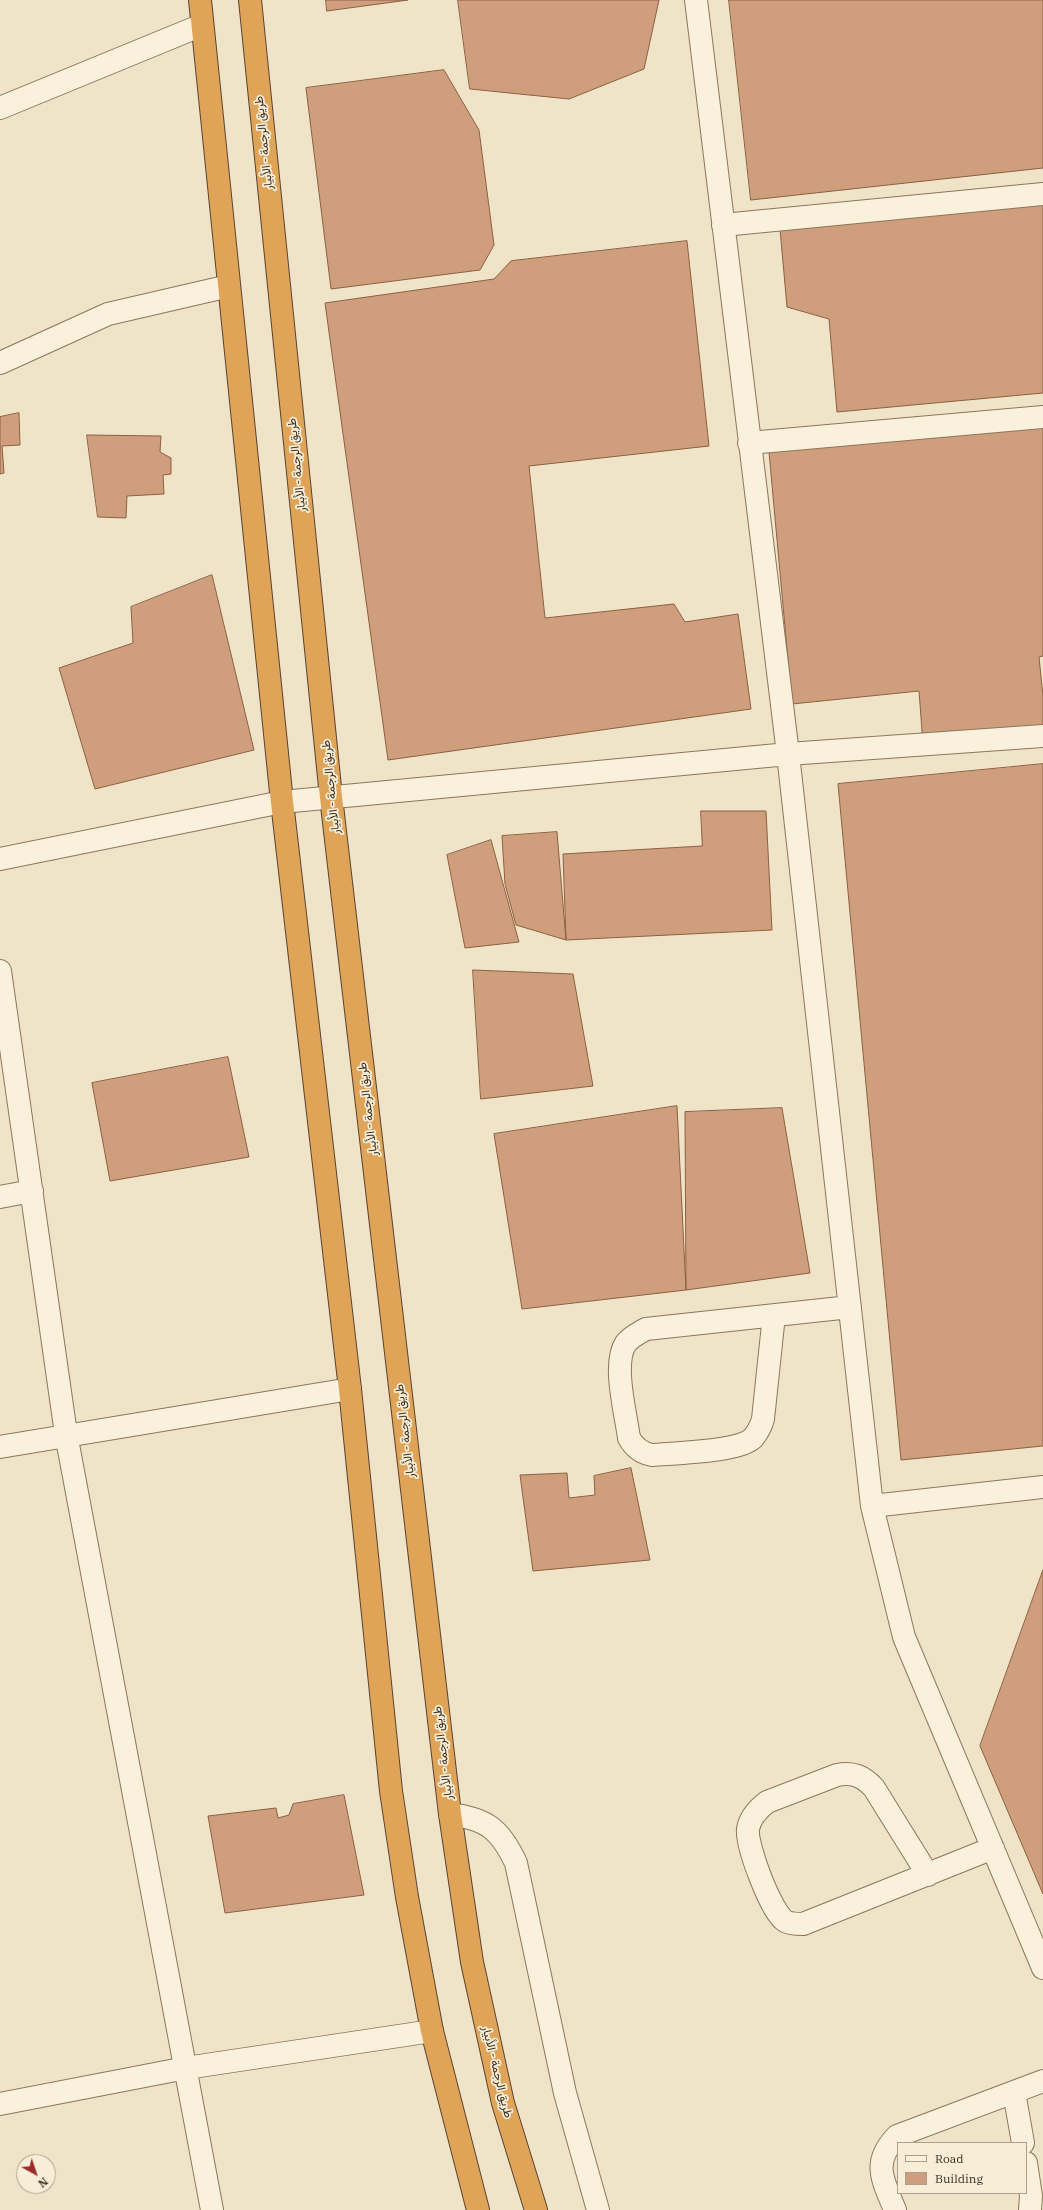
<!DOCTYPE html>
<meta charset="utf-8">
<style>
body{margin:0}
#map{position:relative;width:1043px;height:2210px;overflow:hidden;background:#f0e4c8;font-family:"IBM Plex Serif",serif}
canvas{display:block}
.legend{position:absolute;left:897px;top:2142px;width:130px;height:52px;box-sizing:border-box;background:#f7eed8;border:1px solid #ada18e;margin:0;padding:5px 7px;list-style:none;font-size:12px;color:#3d2e20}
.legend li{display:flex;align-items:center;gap:8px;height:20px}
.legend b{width:20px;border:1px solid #ada18e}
.north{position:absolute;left:16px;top:2154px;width:40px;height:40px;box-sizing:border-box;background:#f7eed8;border:1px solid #ada18e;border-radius:50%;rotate:140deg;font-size:11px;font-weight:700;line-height:16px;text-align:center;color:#3d2e20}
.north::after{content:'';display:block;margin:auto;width:14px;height:18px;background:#9e2a2b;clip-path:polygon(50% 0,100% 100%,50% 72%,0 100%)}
</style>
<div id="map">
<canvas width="1043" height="2210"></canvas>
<ul class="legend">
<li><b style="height:5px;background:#faf1dc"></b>Road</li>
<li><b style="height:11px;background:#cf9f7d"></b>Building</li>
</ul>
<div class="north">N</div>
</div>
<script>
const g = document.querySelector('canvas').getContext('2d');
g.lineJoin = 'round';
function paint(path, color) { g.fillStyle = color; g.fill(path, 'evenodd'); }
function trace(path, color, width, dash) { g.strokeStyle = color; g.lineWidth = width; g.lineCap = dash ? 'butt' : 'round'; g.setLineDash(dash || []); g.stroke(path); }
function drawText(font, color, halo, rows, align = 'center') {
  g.font = font + ' "IBM Plex Serif",Vazirmatn,serif'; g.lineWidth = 3.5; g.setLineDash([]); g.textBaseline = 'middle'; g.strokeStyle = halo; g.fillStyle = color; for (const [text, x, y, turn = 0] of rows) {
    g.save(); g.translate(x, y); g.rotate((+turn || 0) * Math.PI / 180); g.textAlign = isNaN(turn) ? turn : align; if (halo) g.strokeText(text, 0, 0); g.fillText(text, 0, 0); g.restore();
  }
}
const building = new Path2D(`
 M326 0H408L327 11Z
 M458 0H659L644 69 569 99 470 89Z
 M729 0H1043V168L751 200Z
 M444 70 479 130 494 245 480 270 331 289 306 88Z
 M1043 205V393L837 412 829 319 787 307 780 229Z
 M687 241 709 446 529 466 545 618 674 604 685 622 738 614 751 709 388 760 325 303 494 279 511 261Z
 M19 413 20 445 2 446 4 473 0 474V417Z
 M1043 425V656L1039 657 1043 696V732L923 744 919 691 792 704 769 452Z
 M87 435 161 436 160 452 171 458V474L163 475 164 494 127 496 126 518 98 517Z
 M212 575 254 750 95 789 59 668 133 643 131 607Z
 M1043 764V1446L901 1460 838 784Z
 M701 811H766L772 930 566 940 563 854 702 846Z
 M557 832 566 940 516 925 505 884 502 836Z
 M491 840 519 942 465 948 447 855Z
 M473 970 573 974 593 1086 481 1099Z
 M228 1057 249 1157 110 1181 92 1083Z
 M677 1106 686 1290 522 1309 494 1134Z
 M782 1108 810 1273 686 1290 685 1112Z
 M631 1468 650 1560 533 1571 520 1475 567 1473 569 1498 595 1495 594 1476Z
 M1043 1570V1894L980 1746Z
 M344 1795 364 1895 225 1913 208 1816 276 1808 278 1818 289 1815 293 1804Z`);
paint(building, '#cf9f7d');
trace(building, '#8d5f41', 1);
const minor = new Path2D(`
 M696 0 788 754 872 1506 1043 1487
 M0 108 202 25
 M723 225 1043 194
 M0 363 108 314 229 286
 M749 443 1043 417
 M0 859 282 802 788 754 1043 736
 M0 971 66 1434 212 2210
 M0 1197 32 1191
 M774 1315 763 1419C761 1426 758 1432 753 1438 739 1452 674 1453 652 1455 641 1453 634 1447 629 1438 626 1414 612 1363 626 1343 632 1336 639 1333 646 1329L850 1307
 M0 1447 350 1389
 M872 1506 904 1637 1043 1968
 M450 1814C487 1819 500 1829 516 1863L565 2093 598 2210
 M928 1875 874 1788C863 1776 853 1772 837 1775L767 1802C758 1809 750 1817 748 1829 746 1845 771 1912 785 1921 790 1924 797 1924 803 1924L993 1848
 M1014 2092 1023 2143
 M0 2104 186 2068 432 2031
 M1026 2163 1031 2196 1030 2210
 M895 2210C883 2180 871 2163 897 2136L1043 2081`);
const highway = new Path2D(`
 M200 0 282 802 350 1389 391 1791 407 1897 432 2031 478 2210
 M250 0 331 797 450 1814 472 1962 503 2103 536 2210`);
trace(minor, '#8d765c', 24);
trace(highway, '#5b4430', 24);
trace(minor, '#faf1dc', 22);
trace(highway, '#e0a458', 22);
drawText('12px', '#3d2e20', '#f7eed8', [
 ["طريق الرجمة - الأبيار",264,143,-96],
 ["طريق الرجمة - الأبيار",297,465,-96],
 ["طريق الرجمة - الأبيار",331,787,-96],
 ["طريق الرجمة - الأبيار",368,1109,-97],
 ["طريق الرجمة - الأبيار",405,1431,-97],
 ["طريق الرجمة - الأبيار",443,1753,-97],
 ["طريق الرجمة - الأبيار",497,2072,76]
]);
</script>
